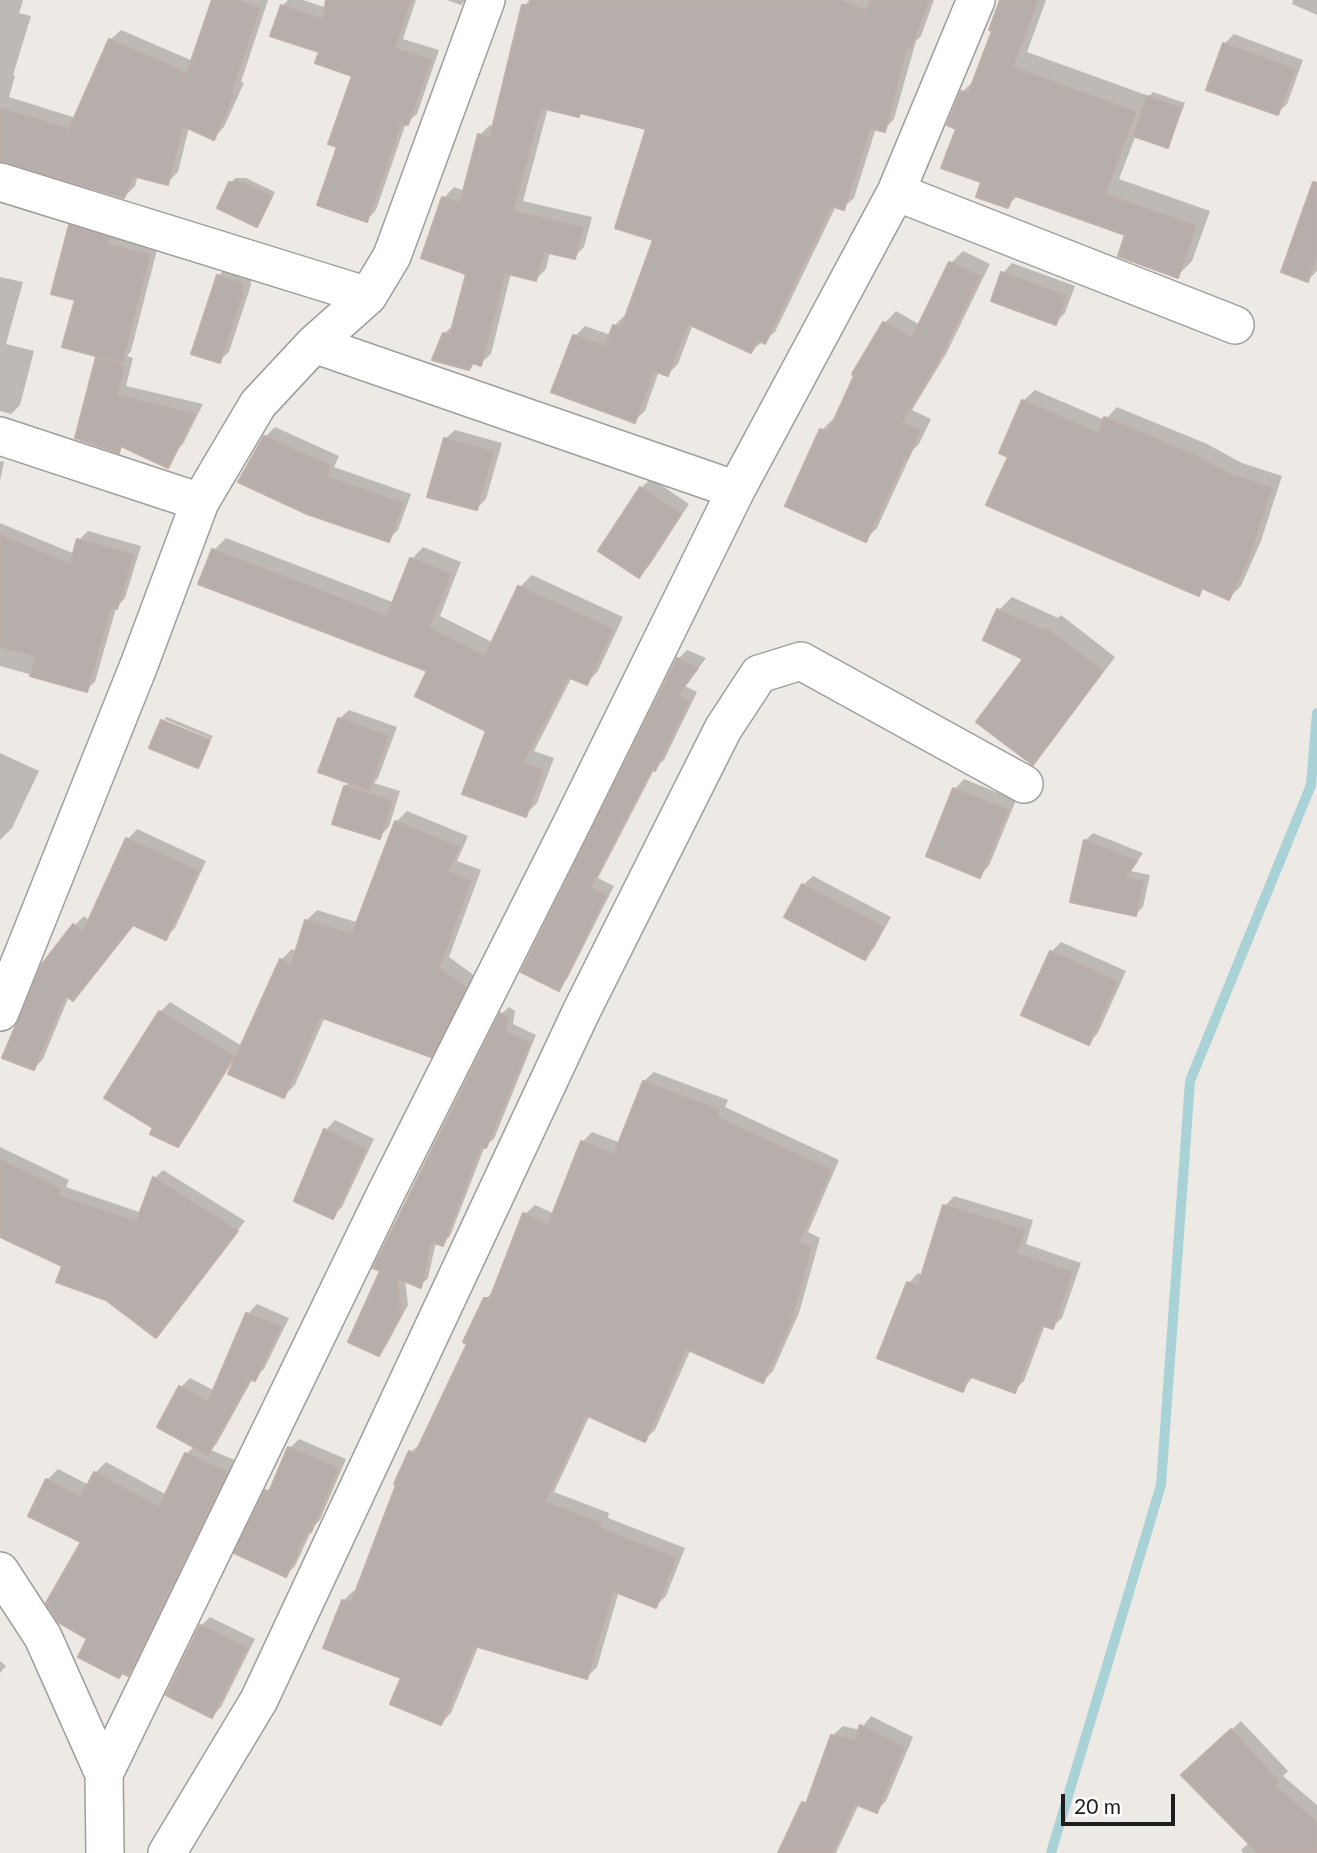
<!DOCTYPE html>
<style>
body{margin:0}
#map{position:relative;width:1317px;height:1853px;overflow:hidden;background:#ede9e4;font-family:Lato,sans-serif}
canvas{display:block}
.scale{position:absolute;left:1061px;top:1794px;width:114px;height:32px;box-sizing:border-box;border:4px solid #1d1d1d;border-top:0;padding-left:9px;font-size:21px;line-height:24px;white-space:nowrap;color:#1d1d1d;-webkit-text-stroke:5px #fff;paint-order:stroke}
</style>
<div id="map">
<canvas width="1317" height="1853"></canvas>
<div class="scale">20 m</div>
</div>
<script>
const g = document.querySelector('canvas').getContext('2d');
g.lineJoin = 'round';
function paint(path, color) { g.fillStyle = color; g.fill(path, 'evenodd'); }
function trace(path, color, width, dash) { g.strokeStyle = color; g.lineWidth = width; g.lineCap = dash ? 'butt' : 'round'; g.setLineDash(dash || []); g.stroke(path); }
paint(new Path2D(`
 M0 0H23L19 13 31 16 13 75 15 76 9 97 76 118 110 40 121 30 193 61 213 0H268L241 82 244 83 224 127 214 138 189 127 178 172 167 183 138 176 135 186 124 197 0 160Z
 M288 0H303L371 23 380 0H416L403 39 439 50 417 114 406 123 376 210 367 220 339 146 354 75 321 51 282 6Z
 M447 0H465L461 5Z
 M530 0H934L921 36 916 41 894 119 884 130 876 128 854 198 843 208 836 206 775 332 751 351 693 324 678 364 668 374 659 371 645 411 634 421 575 336 585 326 611 335 614 326 625 315 627 316 655 239 648 128 582 112 579 115 548 108 523 201 592 217 584 247 574 257 550 252 546 269 536 279 511 273 491 354 480 364 475 362 469 368 444 334 455 323 468 273 444 198 454 187 465 191 480 135 490 125 495 126 524 6Z
 M1002 0H1046L1027 52 1149 96 1153 92 1185 103 1171 141 1167 146 1136 135 1119 179 1210 211 1192 261 1177 276 1127 234 1019 195 1007 206 983 181 958 128 962 92 976 79 994 30Z
 M1293 0H1317V15L1292 4Z
 M1234 34 1303 60 1287 104 1277 113 1224 44Z
 M235 178H246L275 192 261 220 257 225 231 183Z
 M81 217 158 246 131 351 127 356 133 358 126 386 203 404 183 444 173 454 78 431 98 358 100 355 77 299 71 226Z
 M1317 230V271L1308 280Z
 M963 251 990 264 946 354 912 410 931 419 919 444 913 450 877 528 865 540 822 430 833 419 836 420 857 375 854 374 885 323 896 311 920 325 951 263Z
 M1012 263 1075 286 1065 313 1055 323 1003 273Z
 M228 266 251 274V285L229 352 219 361 218 276Z
 M0 277 23 282 6 344 34 351 20 405 11 414 0 411Z
 M1035 390 1105 420 1117 407 1207 444 1242 463 1282 476 1261 541 1241 586 1229 598 1205 587 1198 594 1010 456 1023 401Z
 M275 427 339 456 334 467 411 494 398 530 388 540 265 437Z
 M455 430 502 443 486 499 477 508 445 439Z
 M0 461 4 462 0 481Z
 M651 478 689 504 649 566 639 576 641 488Z
 M0 523 75 554 79 540 88 531 141 546 125 598 116 608 95 682 86 690 0 666Z
 M226 538 395 603 412 559 423 547 461 562 440 616 494 643 520 587 532 575 623 617 598 671 587 683 572 677 534 751 554 758 537 803 525 815 488 731 430 670 200 583 214 550Z
 M1012 597 1058 618 1061 615 1115 657 1046 749 1032 762 1026 658 999 610Z
 M687 650 706 658 685 686 697 692 664 760 655 768 598 878 614 886 567 979 558 988 523 971 678 659Z
 M349 710 397 727 378 778 374 783 400 791 389 827 379 837 345 786 350 782 339 719Z
 M167 717 213 736 211 739 164 719Z
 M162 722 210 742 202 762 198 766Z
 M0 753 39 771 12 828 0 840Z
 M964 779 1016 800 989 866 979 876 955 789Z
 M407 811 468 836 457 861 481 870 449 957 475 976 441 1045 430 1055 325 1017 295 1085 284 1096 235 1058 187 1135 178 1145 156 1128 160 1012 170 1002 242 1046 281 960 292 949 297 952 306 921 317 910 359 923 396 822Z
 M137 829 206 861 175 928 165 938 134 923 82 990 73 999 69 996 43 1059 34 1068 75 925 84 916 90 921 128 839Z
 M1093 833 1143 853 1131 871 1150 875 1143 907 1135 915 1085 841Z
 M813 876 891 917 874 948 865 958 803 885Z
 M1061 942 1126 971 1098 1033 1089 1043 1051 952Z
 M509 1007 515 1011 513 1024 536 1035 494 1139 485 1146 450 1236 442 1244 436 1242 428 1278 421 1285 405 1279 408 1305 386 1346 379 1353 383 1270 501 1014Z
 M654 1072 728 1100 725 1107 839 1160 808 1232 820 1238 799 1313 773 1371 763 1381 691 1349 655 1430 645 1439 590 1415 554 1492 609 1513 608 1518 685 1548 666 1596 656 1606 619 1591 597 1667 587 1677 479 1645 451 1713 441 1723 343 1601 353 1591 357 1592 411 1452 421 1443 470 1343 486 1299 495 1289 525 1214 535 1205 555 1214 582 1142 592 1132 621 1143 644 1081Z
 M335 1120 374 1139 342 1207 332 1217 296 1200 326 1130Z
 M0 1147 69 1180 66 1187 142 1213 155 1178 163 1170 245 1221 164 1326 64 1265 0 1235Z
 M954 1196 1033 1220 1026 1244 1081 1263 1062 1318 1052 1327 1045 1325 1024 1381 1014 1391 974 1376 962 1390 909 1283 918 1273 923 1275 945 1206Z
 M257 1304 289 1318 264 1369 253 1378 217 1443 211 1450 237 1461 139 1663 128 1674 90 1638 83 1542 47 1480 58 1469 89 1485 95 1473 106 1462 167 1495 186 1454 195 1446 181 1387 190 1378 215 1391 248 1314Z
 M299 1439 346 1459 320 1520 313 1527 295 1566 286 1575 267 1491 275 1482 290 1448Z
 M210 1617 255 1639 221 1707 212 1716 201 1626Z
 M0 1661 6 1666 0 1673Z
 M871 1716 913 1737 886 1801 876 1811 859 1804 836 1853H780L804 1803 810 1797 833 1735 843 1726 860 1730Z
 M1241 1721 1288 1771 1283 1776 1317 1805V1853H1243L1241 1850 1250 1842 1193 1766Z`), '#0003');
trace(new Path2D(`
 M1051 1853 1161 1485 1190 1081 1311 785 1317 713`), '#a9d2d7', 10);
const building = new Path2D(`
 M212 0H237L260 8 231 93 234 94 214 140 183 126 168 185 133 176 124 198 0 162V108L69 129 109 39 187 73Z
 M326 0H411L395 48 431 60 408 125 401 123 367 222 317 205 337 147 328 144 352 76 315 63 319 52 270 36 281 5 323 19Z
 M530 0H839L867 10 871 0H929L911 48 907 47 885 132 870 128 844 210 831 206 765 344 758 340 751 353 688 324 668 376 654 371 635 423 551 392 573 335 605 346 613 325 621 328 653 240 615 228 646 129 580 113 579 117 541 108 513 211 583 228 575 259 544 252 536 281 505 273 481 366 473 363 469 370 432 360 443 333 450 335 466 274 421 258 442 197 460 203 478 134 490 137 522 5 529 6Z
 M1000 0H1038L1013 67 1136 112 1105 194 1196 226 1178 278 1118 256 1125 235 1013 195 1008 208 976 197 981 182 941 168 956 129 947 125 961 91 968 94 992 31 989 30Z
 M1223 43 1295 69 1278 115 1206 90Z
 M1147 96 1181 108 1168 148 1133 136Z
 M229 182H241L272 196 257 227 217 208Z
 M1313 182 1317 183V255L1308 282 1281 272Z
 M69 225 109 238 107 244 150 255 122 363 62 347 75 300 51 294Z
 M949 262 980 276 935 367 902 422 920 430 908 458 905 457 866 542 785 506 820 429 828 433 854 376 852 374 883 322 912 338Z
 M1001 272 1066 296 1056 325 991 301Z
 M217 275 242 283V296L220 363 191 354Z
 M96 357 124 367 117 395 195 414 168 468 121 446 119 453 75 438Z
 M1022 400 1098 433 1104 417 1195 455 1230 474 1272 488 1250 555 1229 600 1202 588 1199 596 986 505 1008 457 999 453Z
 M264 436 331 466 326 477 403 503 389 542 307 514 238 482Z
 M444 438 493 452 477 510 427 497Z
 M640 487 681 514 639 578 598 551Z
 M0 535 70 564 77 539 134 555 117 609 111 607 87 692 30 676 36 656 0 647Z
 M212 549 387 616 410 558 451 574 429 628 485 656 518 586 613 629 587 685 568 677 523 763 543 770 526 817 462 794 486 731 415 696 427 671 198 584Z
 M997 609 1044 631 1046 628 1103 671 1033 765 976 722 1023 659 983 640Z
 M677 658 698 668 678 695 689 701 655 771 652 769 590 888 606 895 559 991 521 972Z
 M338 718 388 736 369 790 318 772Z
 M161 720 210 740 198 768 149 748Z
 M344 786 392 801 380 839 332 824Z
 M953 788 1008 810 980 878 926 856Z
 M395 821 459 847 448 872 471 881 439 968 466 988 431 1057 320 1017 284 1098 228 1074 280 959 291 966 305 920 352 934Z
 M126 838 198 871 166 940 133 925 73 1001 65 995 34 1070 2 1058 42 964 73 924 83 932Z
 M1084 840 1137 861 1125 878 1143 882 1136 916 1070 902Z
 M802 884 883 927 865 960 784 917Z
 M1050 951 1117 981 1089 1045 1021 1015Z
 M159 1011 234 1056 178 1147 150 1134 153 1128 104 1098Z
 M500 1013 508 1019 506 1032 530 1043 486 1148 481 1146 443 1246 431 1242 421 1288 397 1278 401 1314 379 1356 348 1342 380 1271 373 1268Z
 M643 1081 719 1110 717 1117 831 1170 799 1242 811 1248 790 1325 763 1383 686 1349 645 1442 586 1415 545 1502 601 1523 599 1528 676 1558 656 1608 613 1591 587 1679 475 1646 441 1725 390 1704 401 1678 323 1648 342 1600 351 1603 396 1485 394 1484 409 1451 415 1454 467 1344 463 1342 484 1298H490L523 1213 548 1225 581 1141 614 1154Z
 M324 1129 366 1149 333 1219 294 1201Z
 M0 1160 61 1189 58 1196 136 1222 153 1177 238 1231 156 1338 106 1300 56 1282 62 1266 0 1237Z
 M943 1205 1025 1230 1017 1254 1072 1272 1053 1329 1041 1325 1015 1393 969 1376 963 1392 877 1358 907 1282 918 1286Z
 M246 1313 281 1327 255 1381 250 1379 208 1455 157 1427 179 1386 208 1402Z
 M288 1447 338 1468 311 1532 308 1530 286 1577 234 1553 265 1490 269 1492Z
 M185 1453 227 1472 128 1676 122 1673 119 1678 78 1657 87 1639 58 1622 46 1603 81 1542 28 1516 46 1479 81 1497 94 1472 159 1507Z
 M200 1625 247 1648 212 1718 166 1695Z
 M860 1725 904 1747 877 1813 855 1804 832 1853H778L802 1802 806 1804 831 1735 855 1740Z
 M1231 1729 1279 1782 1275 1786 1317 1822V1853H1258L1181 1775Z`);
paint(building, '#b6aeaa');
trace(building, '#beafa8', 2);
const minor = new Path2D(`
 M0 182 368 296
 M896 192 1235 325
 M314 344 736 490
 M0 436 200 502
 M0 1012 139 665 200 502 258 404 314 344 368 296 392 256 486 0
 M0 1571 43 1637 104 1774 105 1853
 M104 1774 384 1197 572 823 736 490 896 192 976 0
 M167 1853 259 1700 581 1012 723 729 759 674 801 661 1024 784`);
trace(minor, '#9e9e9e', 40);
trace(minor, '#fff', 37);
</script>
